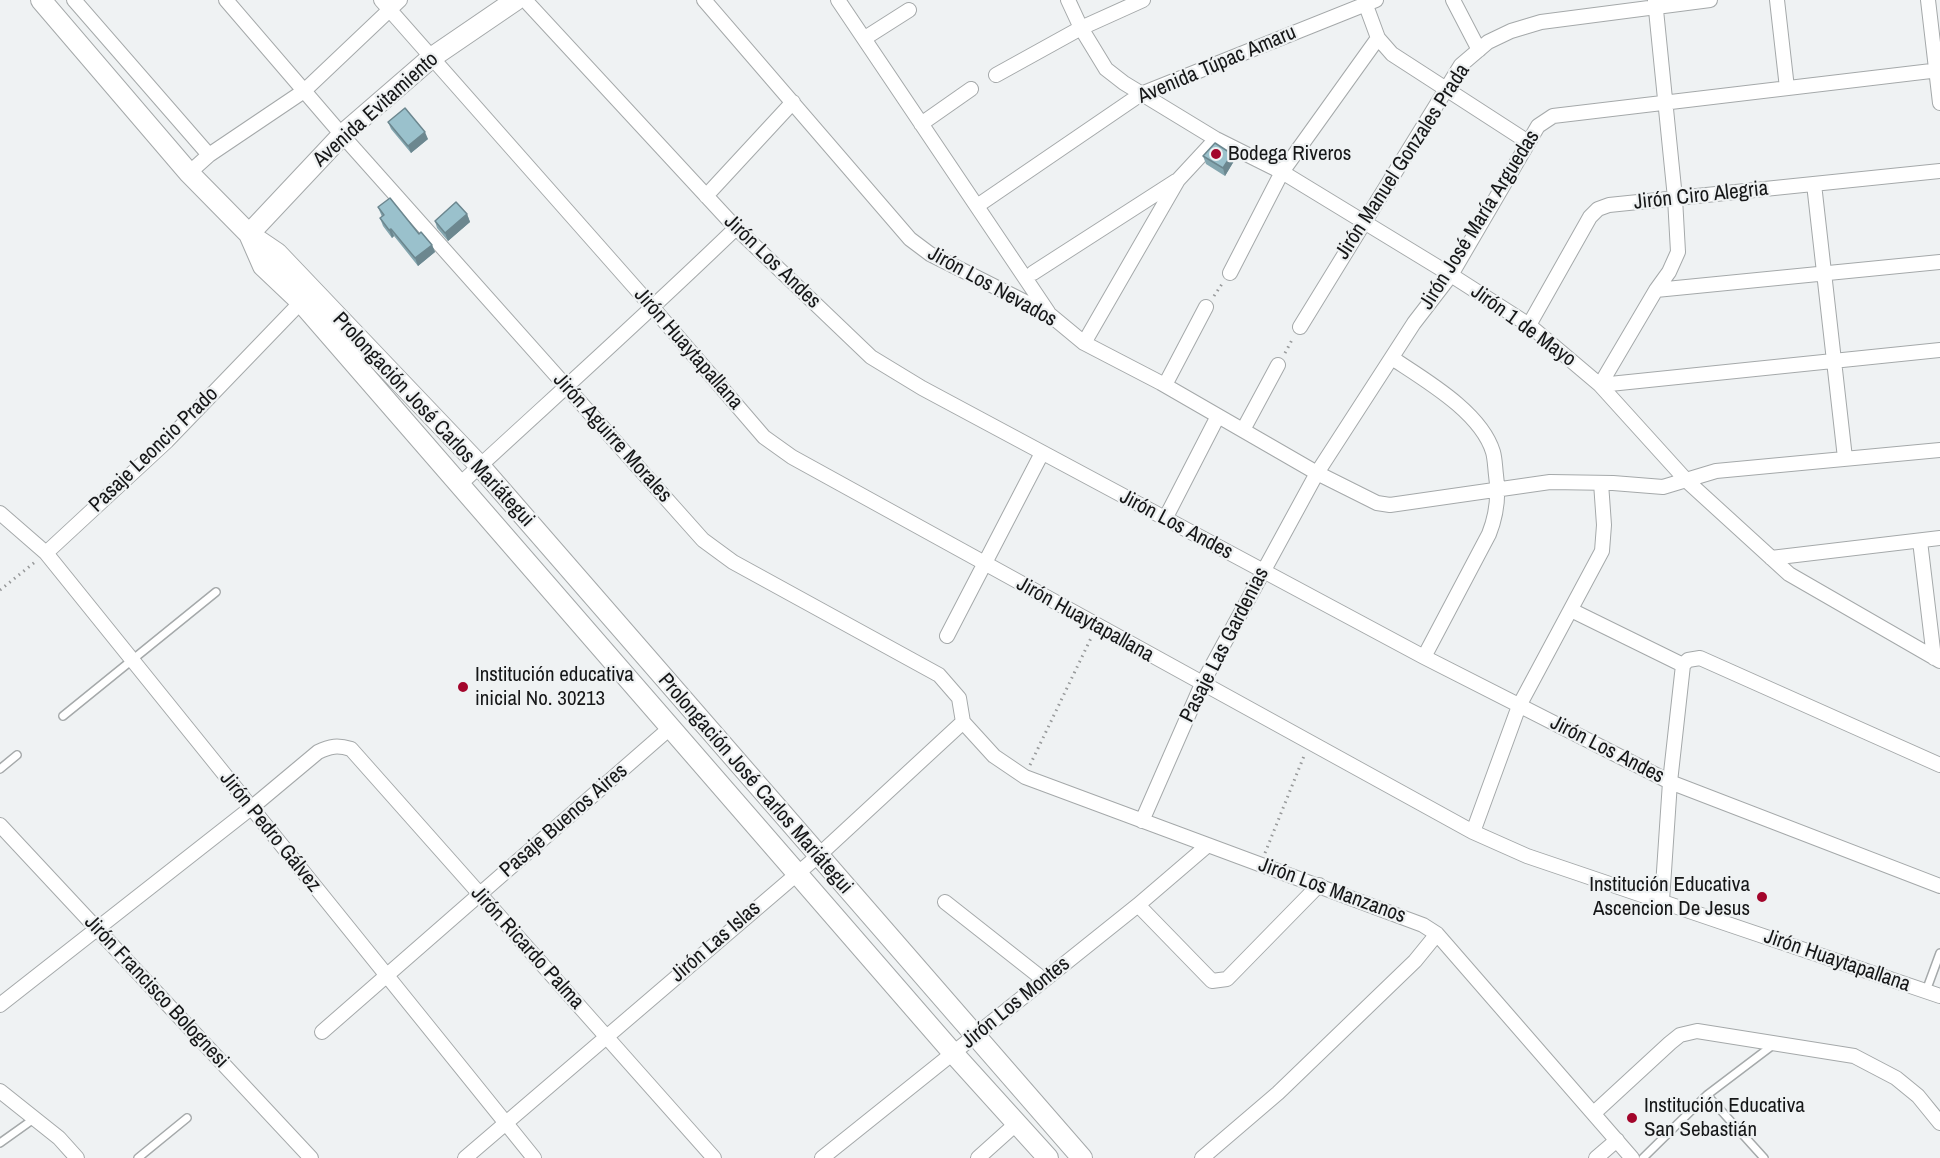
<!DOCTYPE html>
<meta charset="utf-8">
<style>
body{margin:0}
canvas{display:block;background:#eff2f3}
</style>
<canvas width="1940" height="1158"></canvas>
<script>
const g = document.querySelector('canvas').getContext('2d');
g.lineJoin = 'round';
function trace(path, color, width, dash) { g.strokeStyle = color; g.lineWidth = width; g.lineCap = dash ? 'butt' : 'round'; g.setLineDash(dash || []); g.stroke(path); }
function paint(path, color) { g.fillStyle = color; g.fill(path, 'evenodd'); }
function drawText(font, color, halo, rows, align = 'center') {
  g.font = font + ' "Archivo Narrow",sans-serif'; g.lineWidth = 4.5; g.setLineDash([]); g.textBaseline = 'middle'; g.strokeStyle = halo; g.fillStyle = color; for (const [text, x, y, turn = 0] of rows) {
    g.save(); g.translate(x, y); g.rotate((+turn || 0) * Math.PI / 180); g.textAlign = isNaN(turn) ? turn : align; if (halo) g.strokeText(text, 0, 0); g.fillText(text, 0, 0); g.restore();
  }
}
const lane = new Path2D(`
 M63 716 216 592
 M0 769 17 755
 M1926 991 1940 953
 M1707 1095 1764 1158
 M0 1143 35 1118
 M138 1158 187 1118
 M1643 1158 1707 1095 1773 1045`);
const street = new Path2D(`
 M74 0 209 155
 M226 0 342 135 703 540 733 562 939 675 959 698 963 722
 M381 0 653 308 764 437 792 457 1473 832 1527 856 1940 996
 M525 0 736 228 871 357 922 388 1424 657 1670 782 1940 886
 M704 0 910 239 930 254 1049 314 1084 343 1161 383 1317 473 1377 503 1390 505 1550 482 1613 483 1663 487 1716 471 1940 450
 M838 0 1048 312
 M1068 0 1081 28 1106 69 1124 83 1216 139 1282 172 1451 275 1529 325 1600 385 1687 481 1789 574 1940 661
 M1364 0 1378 38 1392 54 1528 142
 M1453 0 1479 50
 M1777 0 1787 88
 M1928 0 1940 103
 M865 38 909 10
 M996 75 1081 28 1143 0
 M921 124 971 89
 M189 173 209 155 304 91 400 0
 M1814 184 1845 458
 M706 196 793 102
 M977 206 1141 94 1376 0
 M1033 273 1176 181
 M1230 273 1282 172 1378 38
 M1656 290 1940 262
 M1529 325 1590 217 1598 209 1609 205 1940 171
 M1300 327 1461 65 1488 42 1511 31 1541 22 1710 0
 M1084 343 1178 180 1216 139
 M1392 358C1425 380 1481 412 1493 452 1495 459 1495 467 1496 475 1499 496 1497 514 1489 534L1424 657
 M1165 385 1206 307
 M1600 385 1656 290 1669 272 1678 252 1675 198 1655 0
 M1600 385 1940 350
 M1243 430 1278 365
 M458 486C551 400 645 316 736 228
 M0 513 46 553 534 1158
 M1165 519 1218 416
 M1920 541 1934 658
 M46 553 167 441 301 302
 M1771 558 1940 538
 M1571 610 1683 665
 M947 636 1042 453
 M963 722 994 756 1025 777 1423 925 1437 934 1632 1158
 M1142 821 1202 684 1317 473 1414 323 1451 275 1538 126 1553 116 1940 70
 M0 825 311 1158
 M1473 832 1519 706 1602 551 1604 525 1601 483
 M1662 901 1670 782 1683 665 1688 660 1700 658 1940 765
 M945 902 1044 980
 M1138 905 1212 981 1227 979 1319 885
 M0 1005 251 808 318 752C330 746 338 745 351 749L714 1158
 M322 1032 670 728
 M0 1091 59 1138 77 1158
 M1594 1113 1670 1043 1680 1035 1697 1031 1854 1056 1896 1078 1918 1096 1940 1123
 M465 1158 818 856 963 722
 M822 1158 1138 905 1208 845
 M978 1158 1017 1123
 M1202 1158 1278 1093 1415 961 1437 934
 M1596 1158 1617 1140`);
const secondary = new Path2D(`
 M41 0 189 173 249 234 277 253 480 466 1082 1158
 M249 234 263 266 301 302 953 1053 1048 1158
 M249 234 342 135 431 58 516 0`);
trace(lane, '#a5a9aa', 10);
trace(street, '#a5a9aa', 16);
trace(secondary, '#a5a9aa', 22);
trace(new Path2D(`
 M1214 296 1222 284
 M1285 353 1293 338
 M0 590 35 562
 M1030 765 1092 636
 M1265 853 1304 756`), '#969899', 3, [1.5, 4.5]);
trace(lane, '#fff', 7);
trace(street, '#fff', 14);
trace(secondary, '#fff', 20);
paint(new Path2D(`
 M388 122 428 139 411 153 391 129Z
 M1203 156 1234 161 1225 176 1206 164Z
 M378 207 419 234 432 245 435 252 418 266 394 236 392 238 383 226 380 218 382 217Z
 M467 214 470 222 448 241 437 228 435 221Z`), '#84a6af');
paint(new Path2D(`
 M425 132 428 139 411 153 408 146Z
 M1232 154 1234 161 1225 176 1223 168Z
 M467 214 470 222 448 241 445 233Z
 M391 229 394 236 392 238 389 230Z
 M432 245 435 252 418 266 415 258Z`), '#6c878f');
const building = new Path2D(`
 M405 108 425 132 408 146 388 122Z
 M1215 143 1232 154 1223 168 1203 156Z
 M390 198 419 234 421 232 432 245 415 258 391 229 389 230 380 218 384 215 378 207Z
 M456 202 467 214 445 233 435 221Z`);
paint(building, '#9ac1cc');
trace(building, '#6c878f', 1.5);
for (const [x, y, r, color] of [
 [1216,154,6,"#a3052b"],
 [463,687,6,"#a3052b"],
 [1762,897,6,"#a3052b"],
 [1632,1118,6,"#a3052b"]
]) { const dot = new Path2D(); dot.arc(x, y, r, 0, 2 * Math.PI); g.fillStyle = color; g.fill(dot); trace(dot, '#eff2f3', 2); }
drawText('21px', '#161718', '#eff2f3', [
 ["Avenida Túpac Amaru",1217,65,-23],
 ["Avenida Evitamiento",376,110,-42],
 ["Jirón Manuel Gonzales Prada",1403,162,-57],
 ["Jirón Ciro Alegria",1701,196,-6],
 ["Jirón José María Arguedas",1480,220,-58],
 ["Jirón Los Andes",772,262,44],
 ["Jirón Los Nevados",992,287,29],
 ["Jirón 1 de Mayo",1523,326,36],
 ["Jirón Huaytapallana",688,349,49],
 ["Prolongación José Carlos Mariátegui",433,420,47],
 ["Jirón Aguirre Morales",612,438,48],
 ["Pasaje Leoncio Prado",154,450,-44],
 ["Jirón Los Andes",1176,525,28],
 ["Jirón Huaytapallana",1085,620,29],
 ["Pasaje Las Gardenias",1225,645,-63],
 ["Jirón Los Andes",1607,750,27],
 ["Prolongación José Carlos Mariátegui",755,784,49],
 ["Pasaje Buenos Aires",564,821,-41],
 ["Jirón Pedro Gálvez",270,832,51],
 ["Jirón Los Manzanos",1332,891,20],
 ["Jirón Las Islas",716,942,-41],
 ["Jirón Ricardo Palma",527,948,48],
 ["Jirón Huaytapallana",1837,961,19],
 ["Jirón Francisco Bolognesi",156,992,47],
 ["Jirón Los Montes",1016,1003,-39]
]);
drawText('21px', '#161718', '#eff2f3', [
 ["Bodega Riveros",1228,154],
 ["Institución educativa",475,675],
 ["inicial No. 30213",475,699],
 ["Institución Educativa",1750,885,"right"],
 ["Ascencion De Jesus",1750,909,"right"],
 ["Institución Educativa",1644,1106],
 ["San Sebastián",1644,1130]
], 'left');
</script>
